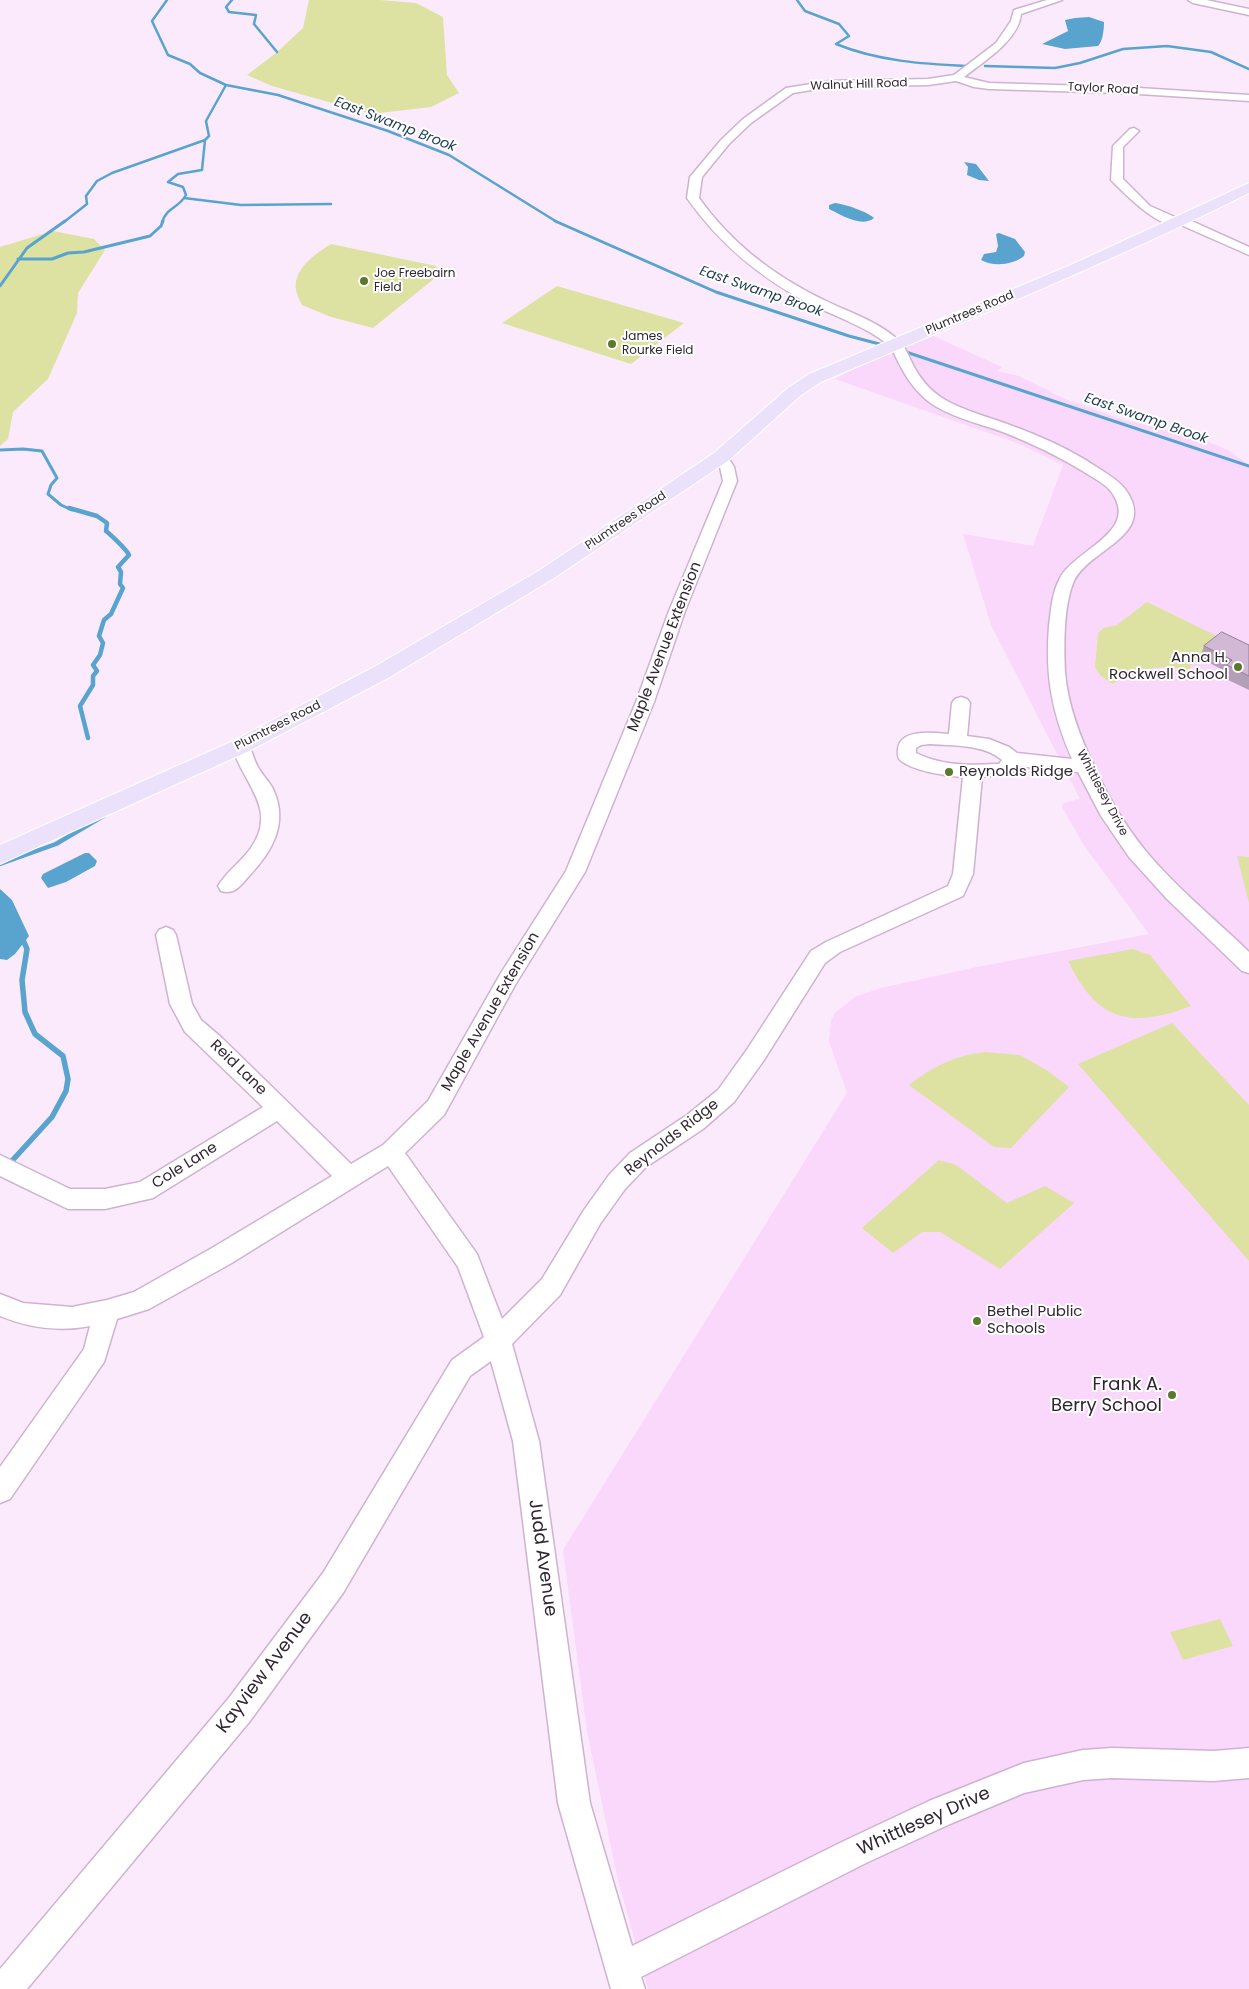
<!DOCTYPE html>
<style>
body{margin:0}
canvas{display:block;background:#fbeafc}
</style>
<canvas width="1249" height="1989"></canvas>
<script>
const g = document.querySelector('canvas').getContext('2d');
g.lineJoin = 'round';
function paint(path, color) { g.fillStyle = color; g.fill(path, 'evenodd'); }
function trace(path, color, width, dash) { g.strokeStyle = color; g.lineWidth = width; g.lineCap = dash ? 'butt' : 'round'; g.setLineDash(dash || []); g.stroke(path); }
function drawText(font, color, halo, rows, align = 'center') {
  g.font = font + ' Poppins,sans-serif'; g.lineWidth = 4; g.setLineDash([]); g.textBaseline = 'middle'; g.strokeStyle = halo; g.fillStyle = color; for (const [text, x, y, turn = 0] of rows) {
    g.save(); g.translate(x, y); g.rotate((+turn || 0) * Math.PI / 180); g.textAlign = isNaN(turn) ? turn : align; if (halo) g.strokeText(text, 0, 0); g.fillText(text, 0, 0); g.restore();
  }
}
paint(new Path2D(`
 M929 334 1002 367 997 371 1019 376 1065 399 1124 420 1197 437 1228 450 1249 465V1989H648L617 1876 587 1731 563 1550 847 1093 829 1041 831 1020 835 1013 855 997 881 988 972 968 1149 934 1085 847 1062 807 1063 803 1080 799 991 625 963 534 1033 546 1063 465 1017 443 835 379 859 365Z`), '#f9d8fc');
paint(new Path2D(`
 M309 0H379L416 3 443 17 447 75 459 93 431 107 371 114 272 86 247 75 276 53 303 28Z
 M53 231 94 239 105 250 78 293 77 313 48 379 13 412 8 439 0 446V247Z
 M331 244 436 266 440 274 373 328 331 317 302 305C300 301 297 295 296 290 293 269 316 253 331 244Z
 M557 286 684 323 631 364 502 323Z
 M1147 602 1223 639 1191 665 1189 670C1158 664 1139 668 1112 684L1100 675 1095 667 1098 633 1104 628 1117 625Z
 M1237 856 1249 857V903Z
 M1133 949 1150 955 1191 1006C1130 1029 1098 1022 1068 961Z
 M1172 1023 1249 1105V1261L1078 1064Z
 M985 1052 1020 1055 1048 1071 1069 1087 1011 1148 994 1147 909 1085C932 1067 955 1055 985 1052Z
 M939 1160 956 1165 1007 1203 1045 1186 1074 1203 1000 1269 940 1232H922L893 1253 862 1228Z
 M1220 1619 1233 1646 1183 1660 1170 1632Z`), '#dde2a2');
paint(new Path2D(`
 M1089 17 1104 22C1104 29 1103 41 1098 46L1065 49 1042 44 1068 31 1065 20 1075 18Z
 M964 162 976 164 989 181 979 180 967 175 968 167Z
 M835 203C845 204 868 212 874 218 862 228 841 215 829 209V205Z
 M999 233 1015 239 1025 252 1024 256C1013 265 993 267 981 260L984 254 996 252 998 246 996 234Z
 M85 853H89L97 861 95 866 66 882 48 888 41 878 43 874Z
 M0 889 12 900 29 936 15 954 7 960 0 959Z`), '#59a3cf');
trace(new Path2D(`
 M167 0 152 21 168 55 190 64 200 73 226 85 278 95 388 131 449 155 557 222
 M232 0 226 7 229 12 256 15 254 24 277 52
 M797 0 805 11 839 24 849 36 836 44C878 61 922 64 967 66
 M985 66 1055 68 1080 63 1123 49 1167 46 1211 52 1249 69
 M184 198 241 205 331 204
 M64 222 87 204 86 196 97 181 112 173 205 140 209 136 206 121 226 85
 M162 222C168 206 178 209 186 195L183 187 168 182 178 174 202 170 205 140`), '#59a3cf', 2.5);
trace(new Path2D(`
 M555 221 716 292 849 336 887 346
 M18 259H52L68 253 84 252 150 236 161 226 163 221
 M0 286 27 248 65 221
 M900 350 1249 466
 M0 450 23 449 42 451 57 478 51 485 48 494 61 505 72 510`), '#59a3cf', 3);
trace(new Path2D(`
 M69 508 97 516 107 523 106 531C111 535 127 550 129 555L118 567 121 572 120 584 123 588 111 614 104 620 99 636 103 643 100 655 93 665 97 671 93 676V685L80 706 88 738
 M0 864 56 844 105 815`), '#59a3cf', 4.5);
trace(new Path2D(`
 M0 1174 52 1117 66 1091 68 1079 63 1056 35 1034 25 1012 22 980 27 949 21 935`), '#59a3cf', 5.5);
const minor = new Path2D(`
 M1047 0H1062L1021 14C1019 40 983 62 964 77L989 83 1123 87 1249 95V101L1123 93 989 89 974 87 956 81 928 85 830 87 793 93 751 123 729 144 702 177 699 198C731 243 774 276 824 300 848 312 875 320 896 338 905 345 908 355 913 365 922 382 934 395 951 403 969 412 988 417 1007 424 1038 435 1068 448 1095 466 1106 473 1117 479 1125 489 1159 535 1089 549 1074 581 1063 606 1064 646 1065 673 1068 706 1080 737 1094 766 1107 795 1124 824 1144 849 1175 887 1214 918 1249 952V973L1242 971 1167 899 1129 857 1101 816 1078 772 1017 766 1012 773 982 777 973 874 963 896 840 952 825 963 764 1060 734 1102 703 1129 646 1167 625 1189 600 1224 560 1295 512 1344 539 1441 590 1803 632 1946 844 1841 929 1801 1024 1763 1083 1750 1112 1748 1214 1751 1249 1748V1778L1214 1781 1112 1778 1083 1780 1024 1793 950 1824 866 1863 641 1977 645 1989H611L558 1803 513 1441 491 1361 470 1376 343 1593 250 1721 27 1989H0V1969L228 1699 323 1573 452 1360 484 1337 458 1267 388 1166 230 1264 149 1309 117 1319 104 1362 10 1499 0 1503V1467L84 1349 90 1326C60 1332 29 1328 0 1316V1294L23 1303 72 1307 107 1300 134 1292 212 1248 332 1176 277 1121 153 1198 105 1209H68L0 1176V1155L70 1189H105L140 1182 263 1107 185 1032 170 1004 156 935 159 930 166 927 173 930 176 935 192 1004 201 1020 222 1038 351 1164 383 1145 428 1101 501 973 566 871 636 702 669 611 723 481 720 467 714 457 716 454H726L734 467 737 481 685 611 654 702 585 872 515 985 444 1115 405 1153 477 1254 502 1319 542 1279 584 1210 609 1175 630 1153 687 1115 718 1090 748 1048 811 951 826 942 948 886 953 874 963 777C947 776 912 771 900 760 897 757 898 752 898 749 900 728 935 733 949 734L952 703 955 699 961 697 967 699 970 703 967 736 989 739 1009 747 1017 753 1072 759C1052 713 1045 676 1049 626 1051 609 1052 593 1060 578 1075 550 1136 533 1114 496 1109 486 1097 480 1089 475 1061 457 1033 444 1003 432 981 424 957 419 937 407 921 398 910 384 901 367 896 359 894 349 886 343 864 326 837 317 812 305 762 279 720 245 687 198L690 177 721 140 743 119 786 88 830 81 928 79 954 75 996 43 1011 21 1014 10ZM930 744C953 746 984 744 1002 760L999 764H994C968 766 940 765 916 753V748L921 745Z
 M1188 0H1206L1249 9V15L1193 3Z
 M1134 128 1139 131 1123 147V179L1150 206 1177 218H1185L1249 247V255L1181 225C1161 231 1126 195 1113 182L1111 180 1113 146 1130 129Z
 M241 740 247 742C252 749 253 759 258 767 262 775 269 781 273 789 289 823 272 852 249 876 240 886 235 895 221 891L218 886C226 872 241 862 251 848 279 808 242 783 232 746L235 742Z`);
const major = new Path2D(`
 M1249 183V193C1110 263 965 321 821 382L800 396 728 461 554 578 390 677 249 751 0 864V845L233 741 374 667 540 570 714 453 788 388 809 374 1073 264Z`);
trace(minor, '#ceb3d0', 3);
trace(major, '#fff', 2);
paint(minor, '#fff');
paint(major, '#ebe1fb');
paint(new Path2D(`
 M1249 645V690L1222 677 1225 671 1200 658 1204 646Z`), '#b59eb7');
const building = new Path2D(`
 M1222 632 1249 645V676L1227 665 1232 660 1204 646Z`);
paint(building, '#d2b8d5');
trace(building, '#938195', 1);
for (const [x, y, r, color] of [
 [364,281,5,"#5c782d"],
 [612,344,5,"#5c782d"],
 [1238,667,5,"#5c782d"],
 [949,772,5,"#5c782d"],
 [977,1321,5,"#5c782d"],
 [1172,1395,5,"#5c782d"]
]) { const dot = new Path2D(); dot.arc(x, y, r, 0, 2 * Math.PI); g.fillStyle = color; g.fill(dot); trace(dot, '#fff', 2); }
drawText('12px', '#302631', '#fff', [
 ["Walnut Hill Road",859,85,-2],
 ["Taylor Road",1103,89,3],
 ["Plumtrees Road",970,313,-23],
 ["Plumtrees Road",626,521,-34],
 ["Plumtrees Road",278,726,-27],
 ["Whittlesey Drive",1102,793,62]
]);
drawText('12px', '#302631', '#fff', [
 ["Joe Freebairn",374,274],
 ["Field",374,288],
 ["James",622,337],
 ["Rourke Field",622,351]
], 'left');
drawText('italic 14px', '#1c3c50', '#fff', [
 ["East Swamp Brook",395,125,21],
 ["East Swamp Brook",761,292,19],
 ["East Swamp Brook",1146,419,19]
]);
drawText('15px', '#302631', '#fff', [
 ["Maple Avenue Extension",665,647,-69],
 ["Maple Avenue Extension",491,1012,-60],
 ["Reid Lane",238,1068,44],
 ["Reynolds Ridge",672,1138,-38],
 ["Cole Lane",185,1166,-32]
]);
drawText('15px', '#302631', '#fff', [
 ["Anna H.",1228,658,"right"],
 ["Rockwell School",1228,675,"right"],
 ["Reynolds Ridge",959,772],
 ["Bethel Public",987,1312],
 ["Schools",987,1329]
], 'left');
drawText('18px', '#302631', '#fff', [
 ["Frank A.",1162,1385],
 ["Berry School",1162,1406]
], 'right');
drawText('18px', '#302631', '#fff', [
 ["Judd Avenue",542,1558,82],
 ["Kayview Avenue",265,1673,-53],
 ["Whittlesey Drive",924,1822,-24]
]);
</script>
